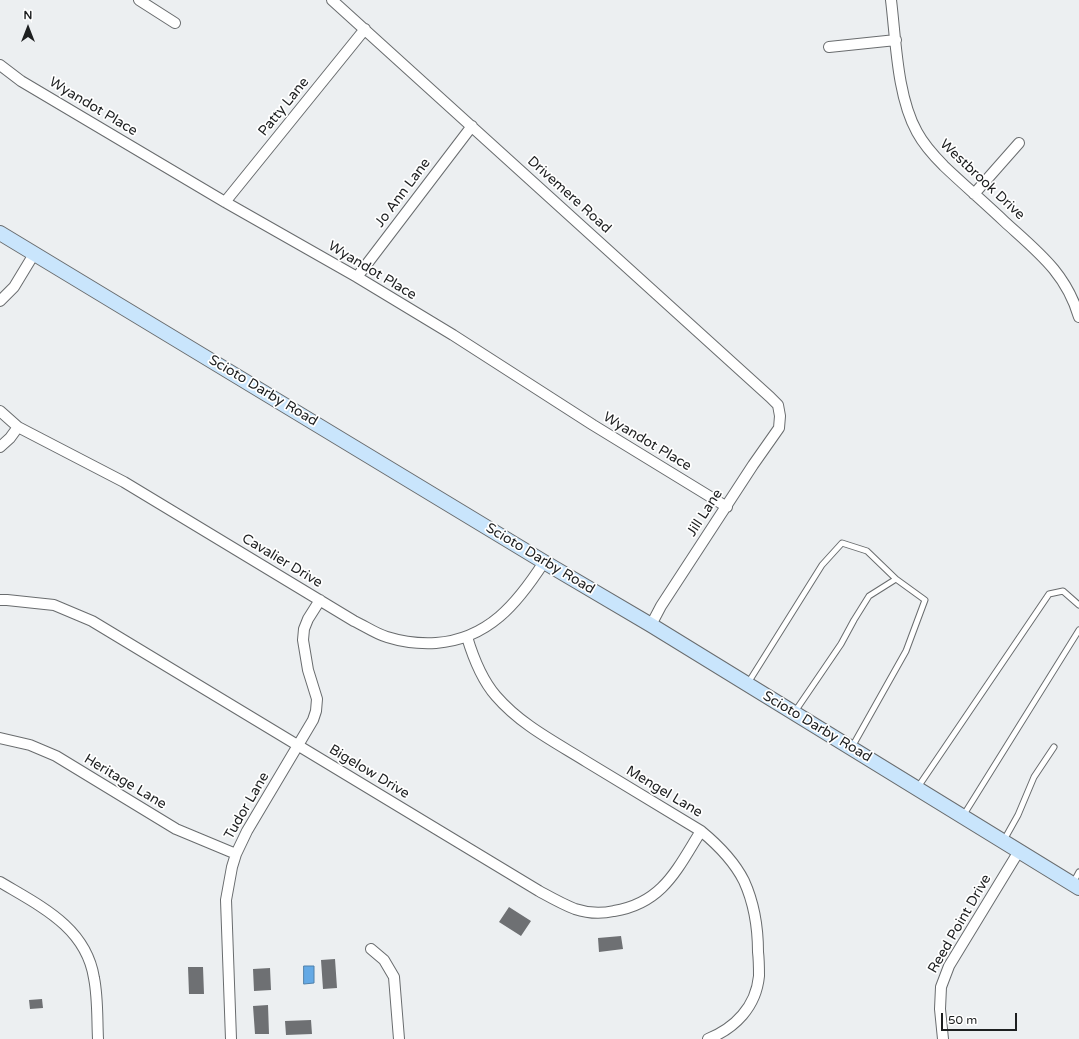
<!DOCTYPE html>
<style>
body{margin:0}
#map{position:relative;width:1079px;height:1039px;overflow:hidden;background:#eceff1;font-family:"Varela Round",sans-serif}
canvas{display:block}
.north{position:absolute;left:8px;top:8px;width:40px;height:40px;-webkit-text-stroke:3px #fff;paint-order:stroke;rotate:0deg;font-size:11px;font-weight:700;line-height:16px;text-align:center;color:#1d1f20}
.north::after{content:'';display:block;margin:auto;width:14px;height:18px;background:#1d1f20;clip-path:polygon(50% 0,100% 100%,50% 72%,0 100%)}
.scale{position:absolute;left:941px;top:1013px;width:76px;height:18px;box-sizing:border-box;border:2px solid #1d1f20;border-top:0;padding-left:5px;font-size:12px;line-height:14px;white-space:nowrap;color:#1d1f20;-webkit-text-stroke:3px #fff;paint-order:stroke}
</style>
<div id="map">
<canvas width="1079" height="1039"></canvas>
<div class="north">N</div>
<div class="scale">50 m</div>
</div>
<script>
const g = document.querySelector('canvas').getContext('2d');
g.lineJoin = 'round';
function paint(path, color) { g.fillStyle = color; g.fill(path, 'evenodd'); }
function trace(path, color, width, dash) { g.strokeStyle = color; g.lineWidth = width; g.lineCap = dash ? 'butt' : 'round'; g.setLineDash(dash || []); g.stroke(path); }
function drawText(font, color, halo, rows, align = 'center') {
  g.font = font + ' "Varela Round",sans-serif'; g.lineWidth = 3.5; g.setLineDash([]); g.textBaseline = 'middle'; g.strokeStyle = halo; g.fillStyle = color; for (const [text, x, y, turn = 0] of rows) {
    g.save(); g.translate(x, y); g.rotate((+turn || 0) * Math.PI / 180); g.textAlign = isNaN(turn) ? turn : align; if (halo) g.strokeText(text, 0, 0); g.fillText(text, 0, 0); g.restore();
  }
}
const water = new Path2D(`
 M304 966H314V983L304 984Z`);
paint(water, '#64a9e5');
trace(water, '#4f80aa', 1);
paint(new Path2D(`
 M509 907 531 921 521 936 499 922Z
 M621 936 623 949 599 952 598 938Z
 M335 959 337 988 323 989 321 960Z
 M188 967H203L204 994H189Z
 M270 968 271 990 254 991 253 969Z
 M42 999 43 1008 30 1009 29 1000Z
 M268 1005 269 1034H255L253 1006Z
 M311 1020 312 1034 286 1035 285 1021Z`), '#6e7073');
const lane = new Path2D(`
 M748 683 822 565 842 543 867 551 896 579
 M794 713 841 644 854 620 869 596 896 579 925 600 906 651 852 747
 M918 787 1049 594 1063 591 1079 605
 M963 816 1079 630
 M1004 840 1018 815 1034 777 1054 747
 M1073 883 1079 872`);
const street = new Path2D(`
 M139 0 175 23
 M332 0 770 397 778 405 780 416 779 428 753 465 661 606 651 625
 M891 0C896 41 897 96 917 132 924 145 934 156 944 166 964 185 985 203 1005 222 1038 252 1066 273 1079 317
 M829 47 896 40
 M0 65 21 81 225 202 357 277 453 335 593 425 727 507
 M974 194 1019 143
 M225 202 365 29
 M357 277 472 126
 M0 301 14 287 34 254
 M0 411 18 427 124 482 354 621C365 626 376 634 387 637 403 642 419 644 436 643 488 639 517 604 544 562
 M0 447 10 438 18 427
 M0 600H7L54 605 92 621 539 891C550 897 562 904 575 909 587 913 601 914 614 911 663 903 677 869 701 831
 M467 637C473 657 482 680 496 696 521 725 555 742 587 762 625 785 663 808 701 831 718 845 734 861 744 881 754 903 758 928 758 952 759 960 759 969 759 976 756 1007 735 1028 708 1039
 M0 738 30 745 56 756 176 829 236 854
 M0 882C40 906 86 927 94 978 98 998 97 1019 98 1039
 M371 949 384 960 394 977 399 1039
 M231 1039 226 900 232 867 236 854 247 831 313 720 316 711 317 699 308 670 303 640 304 629 308 619 320 600
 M943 1039 940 1009 941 987 949 966 1019 851`);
const secondary = new Path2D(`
 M0 233 544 562 651 625 1079 888`);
trace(lane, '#696c6e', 7);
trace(street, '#696c6e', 12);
trace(secondary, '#696c6e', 16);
trace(lane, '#fff', 5);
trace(street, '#fff', 10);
trace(secondary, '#c9e5fc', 14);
drawText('14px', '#1d1f20', '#fff', [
 ["Wyandot Place",93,107,31],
 ["Patty Lane",284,107,-51],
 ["Westbrook Drive",982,180,43],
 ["Jo Ann Lane",403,193,-53],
 ["Drivemere Road",569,195,42],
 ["Wyandot Place",372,271,31],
 ["Scioto Darby Road",263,391,31],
 ["Wyandot Place",647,442,31],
 ["Jill Lane",705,513,-57],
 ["Scioto Darby Road",540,559,31],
 ["Cavalier Drive",282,561,31],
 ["Scioto Darby Road",817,727,31],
 ["Bigelow Drive",369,772,31],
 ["Heritage Lane",125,782,31],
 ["Mengel Lane",664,792,31],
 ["Tudor Lane",247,806,-60],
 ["Reed Point Drive",960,924,-60]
]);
</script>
